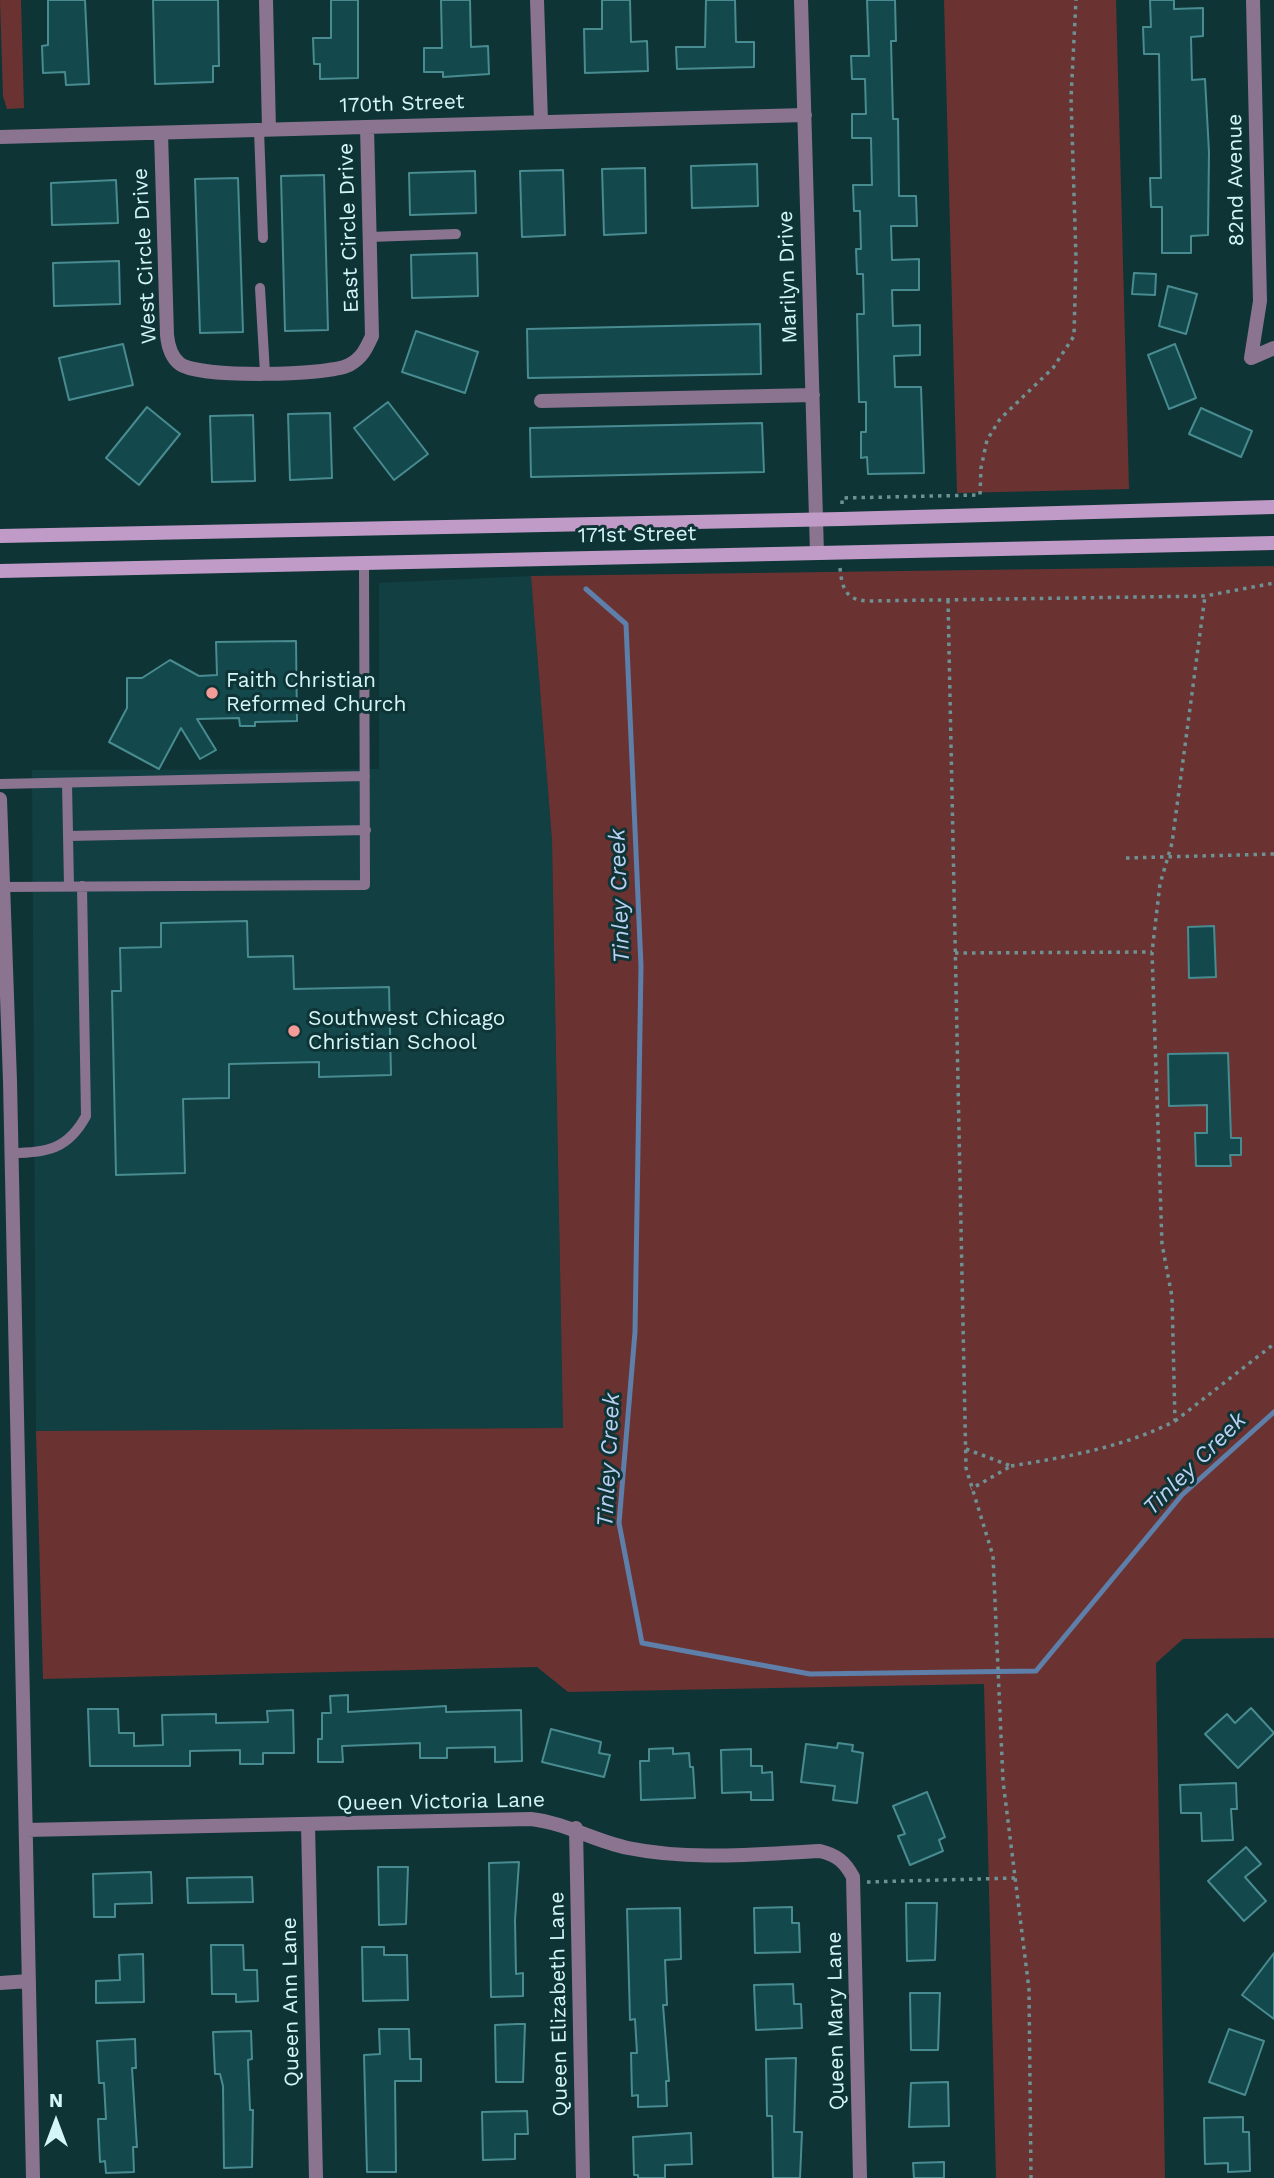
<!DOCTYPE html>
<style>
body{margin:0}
#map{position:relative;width:1274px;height:2178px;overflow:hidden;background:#0f3436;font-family:"Work Sans",sans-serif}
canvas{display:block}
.north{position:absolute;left:21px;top:2087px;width:70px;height:70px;-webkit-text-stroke:5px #0f3436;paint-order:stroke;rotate:0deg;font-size:19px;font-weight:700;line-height:28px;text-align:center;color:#d5f6f8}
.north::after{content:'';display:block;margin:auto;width:24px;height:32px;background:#d5f6f8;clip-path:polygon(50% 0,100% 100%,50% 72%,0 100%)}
</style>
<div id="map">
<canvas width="1274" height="2178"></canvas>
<div class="north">N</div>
</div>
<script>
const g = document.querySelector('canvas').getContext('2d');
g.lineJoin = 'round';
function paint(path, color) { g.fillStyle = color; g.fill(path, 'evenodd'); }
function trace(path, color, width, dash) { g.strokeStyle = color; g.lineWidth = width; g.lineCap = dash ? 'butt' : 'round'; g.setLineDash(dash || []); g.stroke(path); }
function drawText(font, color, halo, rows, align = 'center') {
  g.font = font + ' "Work Sans",sans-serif'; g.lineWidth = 6; g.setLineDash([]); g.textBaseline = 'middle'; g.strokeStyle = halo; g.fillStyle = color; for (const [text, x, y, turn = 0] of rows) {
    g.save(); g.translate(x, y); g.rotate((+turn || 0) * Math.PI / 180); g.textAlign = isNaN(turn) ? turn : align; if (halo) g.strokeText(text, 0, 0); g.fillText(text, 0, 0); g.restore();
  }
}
paint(new Path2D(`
 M531 576 552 841 563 1428 36 1431 32 770 379 769V583Z`), '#123f42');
paint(new Path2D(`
 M0 0H21L24 108 7 109 3 96Z
 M944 0H1116L1129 489 957 493Z
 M1274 566V1638L1183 1639 1156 1663 1165 2178H996L984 1684 568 1692 537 1667 43 1679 36 1431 563 1428 552 841 531 576Z`), '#6a3332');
trace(new Path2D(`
 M586 589 626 624 641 966 635 1332 619 1523 642 1643 810 1674 1036 1671 1182 1495 1274 1412`), '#5e7faa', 5);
const building = new Path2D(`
 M48 0H85L89 84 66 85 65 72 43 73 42 46 48 45Z
 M153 0H218L219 66H213V82L155 84Z
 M331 0H358V78L320 79V64H314L313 38H331Z
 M441 0H470L471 47 488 46 489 74 443 77V72H424V48H442Z
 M602 0H630L631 42 647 41 648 71 585 73 584 29H602Z
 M706 0H735L736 42H754V67L677 69 676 47H705Z
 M867 0H895L896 41H891L893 119H898L899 196H916L917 226H891L892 260 919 259V290H892L893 326 920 325V355L894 356 895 387H921L924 473 868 474 867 457 861 458V432H866V402H859L857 314H864L863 274H857L856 249H861L860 211H854L853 185H872L871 138H852V114H866L865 79H852L851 56H869Z
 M1150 0H1174V9L1203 8V36L1191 37 1192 80 1205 79 1209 152 1208 235 1191 236V253H1162V207H1151L1150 178H1161L1159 54H1144L1143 27H1151Z
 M757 164 758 206 692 208 691 166Z
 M645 168 646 233 604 235 602 169Z
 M563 170 565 235 522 237 520 171Z
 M475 171 476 213 410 215 409 173Z
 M324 175 328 330 285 331 281 176Z
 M238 178 243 332 200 333 195 179Z
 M116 180 118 223 52 225 51 183Z
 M477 253 478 296 412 298 411 255Z
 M119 261 120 304 54 306 53 263Z
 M1134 273 1156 274 1155 295 1132 294Z
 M1168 286 1197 294 1186 334 1159 326Z
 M760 324 761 374 528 378 527 329Z
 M416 331 478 352 465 393 402 372Z
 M123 344 133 385 69 400 59 358Z
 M1175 344 1196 398 1169 409 1148 355Z
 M388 402 428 454 394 480 354 428Z
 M147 407 180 434 139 485 106 458Z
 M1201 408 1252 431 1241 457 1189 434Z
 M330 413 332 478 290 480 288 414Z
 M253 415 255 481 212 482 210 416Z
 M762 423 764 472 531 477 530 428Z
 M296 641 297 721 255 722V726H240L239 718 197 719 216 750 200 759 181 728 159 769 109 742 127 708V678H142L170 660 199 676 217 675 216 642Z
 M247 921 248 957 293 956 294 989 389 987 391 1075 319 1077V1062L229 1064V1098L183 1099 185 1173 116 1175 112 991H121L120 948 161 947V923Z
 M1214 926 1216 977 1189 978 1188 927Z
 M1228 1053 1231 1138H1241V1155H1230L1231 1166H1196L1195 1133H1207V1105L1169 1106 1168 1054Z
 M348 1695V1712L446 1706V1712L521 1710 522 1761 495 1762V1747L447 1748V1758H420V1743L342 1746 343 1762H318V1739H322V1713H331L330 1696Z
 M1251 1708 1274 1733 1238 1768 1205 1734 1227 1714 1235 1723Z
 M88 1709H118L119 1733H134V1746L163 1745 162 1715 216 1714V1723L268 1722 267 1711 293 1710 294 1753H263V1764H240V1750L190 1751V1766H90Z
 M551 1729 601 1742 599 1753 610 1755 604 1777 542 1762Z
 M838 1743 853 1745 852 1751 863 1753 857 1803 833 1800 835 1786 801 1782 806 1744 837 1748Z
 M673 1748V1754L689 1753 690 1767H693L695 1798 641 1800 640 1761H649V1749Z
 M751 1749V1766H762V1773L772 1772 773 1800H751V1792L722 1793 721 1750Z
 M1236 1783 1237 1809H1231L1233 1840 1202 1841 1201 1813H1181L1180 1785Z
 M927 1792 945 1837 939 1840 943 1851 910 1865 898 1836 905 1834 893 1806Z
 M1246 1847 1261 1864 1245 1877 1266 1901 1244 1921 1208 1881Z
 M519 1862 515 1920 516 1974 523 1973V1996L491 1997 489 1863Z
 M378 1867H408L406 1924 379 1925Z
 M151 1872 152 1903 115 1904V1917H94L93 1874Z
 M252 1877 253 1902 188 1903 187 1878Z
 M906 1903H937L935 1960 907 1961Z
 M792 1907V1923H799L800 1952 755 1953 754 1908Z
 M680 1908 681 1959 665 1960 667 2005H663L669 2081H666L667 2106 638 2107V2095L632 2096 631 2053H637L635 2019 630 2020 627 1909Z
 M211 1945H243L244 1970H257L258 2001 236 2002V1994H212Z
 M362 1947H384V1955H407L408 2000 363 2001Z
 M1274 1953V2019L1242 1995Z
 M143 1954 144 2002 96 2003V1981L120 1980 119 1955Z
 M793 1984 794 2004H801L802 2028 756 2030 754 1985Z
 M910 1993H940L938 2050H911Z
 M517 2024H525L523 2082H496L495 2025Z
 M379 2029H409L410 2059H421V2081H395L396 2172H367L364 2055 380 2054Z
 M1229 2029 1264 2041 1245 2095 1209 2082Z
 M251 2031 252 2059 248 2060 250 2110H253L252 2167 224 2168 223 2086 220 2074H215L213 2032Z
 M135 2039 136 2068H132L137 2147H133L134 2172 106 2173 105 2161 100 2162 98 2119H106L104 2083H99L97 2041Z
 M796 2058 794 2132H802L800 2178H773L772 2116H767L766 2059Z
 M948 2082 949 2126 909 2127 911 2083Z
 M527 2111 528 2134H515V2159L483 2160 482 2112Z
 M1243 2117V2132H1249L1250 2171 1228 2172V2163L1205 2164 1204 2118Z
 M691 2133 692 2164 665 2165V2178H638V2175H634L633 2137Z
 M944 2162V2178H914L913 2163Z`);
paint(building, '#13494d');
trace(building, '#488b90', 2);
trace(new Path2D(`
 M842 504V498L980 495 981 468 987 440 1000 419 1053 368 1074 336 1076 258 1071 98 1076 0
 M840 568C842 589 846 600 868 601L1205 596 1274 583
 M948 600 966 1468 993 1556 1003 1781 1029 1989 1031 2178
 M1126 858 1274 854
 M955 953 1152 952
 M1175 1421 1274 1344
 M966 1449 1011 1466 971 1489
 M1011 1466C1067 1457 1124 1447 1175 1421L1172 1297 1162 1244 1152 952 1160 884 1172 843 1205 596
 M867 1882 1015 1878`), '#6e9193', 3.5, [3.5, 5]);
trace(new Path2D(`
 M259 130 263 238
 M369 237 456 234
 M260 288 265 373
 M67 783 69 886
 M0 784 365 776
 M68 836 366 830
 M3 887 365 885 364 561
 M12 1153C47 1153 68 1149 86 1116L82 886`), '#8b748f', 10);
trace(new Path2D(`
 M266 0 269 129
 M537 0 541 121
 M801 0 817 553
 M161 133 167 335C168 346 171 357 180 364 199 378 327 376 349 365 362 358 366 349 372 336L367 127
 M0 137 805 115
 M1251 358 1260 301 1253 0
 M1251 358 1274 348
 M541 401 813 395
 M0 799 10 1081 33 2178
 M308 1825 316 2178
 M576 1828 583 2178
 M26 1830 531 1819C566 1823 594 1841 628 1848 692 1861 756 1854 820 1851 837 1855 845 1862 853 1877L860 2178
 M0 1983 29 1981`), '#8b748f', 14);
trace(new Path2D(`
 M0 536 842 519 1274 507
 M0 571 1274 543`), '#c19bc7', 14);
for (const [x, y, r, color] of [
 [212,693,7,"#f59b98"],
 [294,1031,7,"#f59b98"]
]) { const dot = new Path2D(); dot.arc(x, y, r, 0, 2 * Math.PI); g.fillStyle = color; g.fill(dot); trace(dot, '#0f3436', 2.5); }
drawText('21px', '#d5f6f8', '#0f3436', [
 ["170th Street",402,104,-2],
 ["82nd Avenue",1236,180,-91],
 ["East Circle Drive",349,228,-92],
 ["West Circle Drive",145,256,-93],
 ["Marilyn Drive",788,277,-92],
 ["171st Street",637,535,-1],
 ["Queen Victoria Lane",441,1802,-1],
 ["Queen Ann Lane",291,2002,-91],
 ["Queen Elizabeth Lane",559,2004,-91],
 ["Queen Mary Lane",836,2021,-91]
]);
drawText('21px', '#d5f6f8', '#0f3436', [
 ["Faith Christian",226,681],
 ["Reformed Church",226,705],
 ["Southwest Chicago",308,1019],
 ["Christian School",308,1043]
], 'left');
drawText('italic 23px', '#bbcff3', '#0f3436', [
 ["Tinley Creek",620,896,-92],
 ["Tinley Creek",609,1460,-87],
 ["Tinley Creek",1195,1464,-45]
]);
</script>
